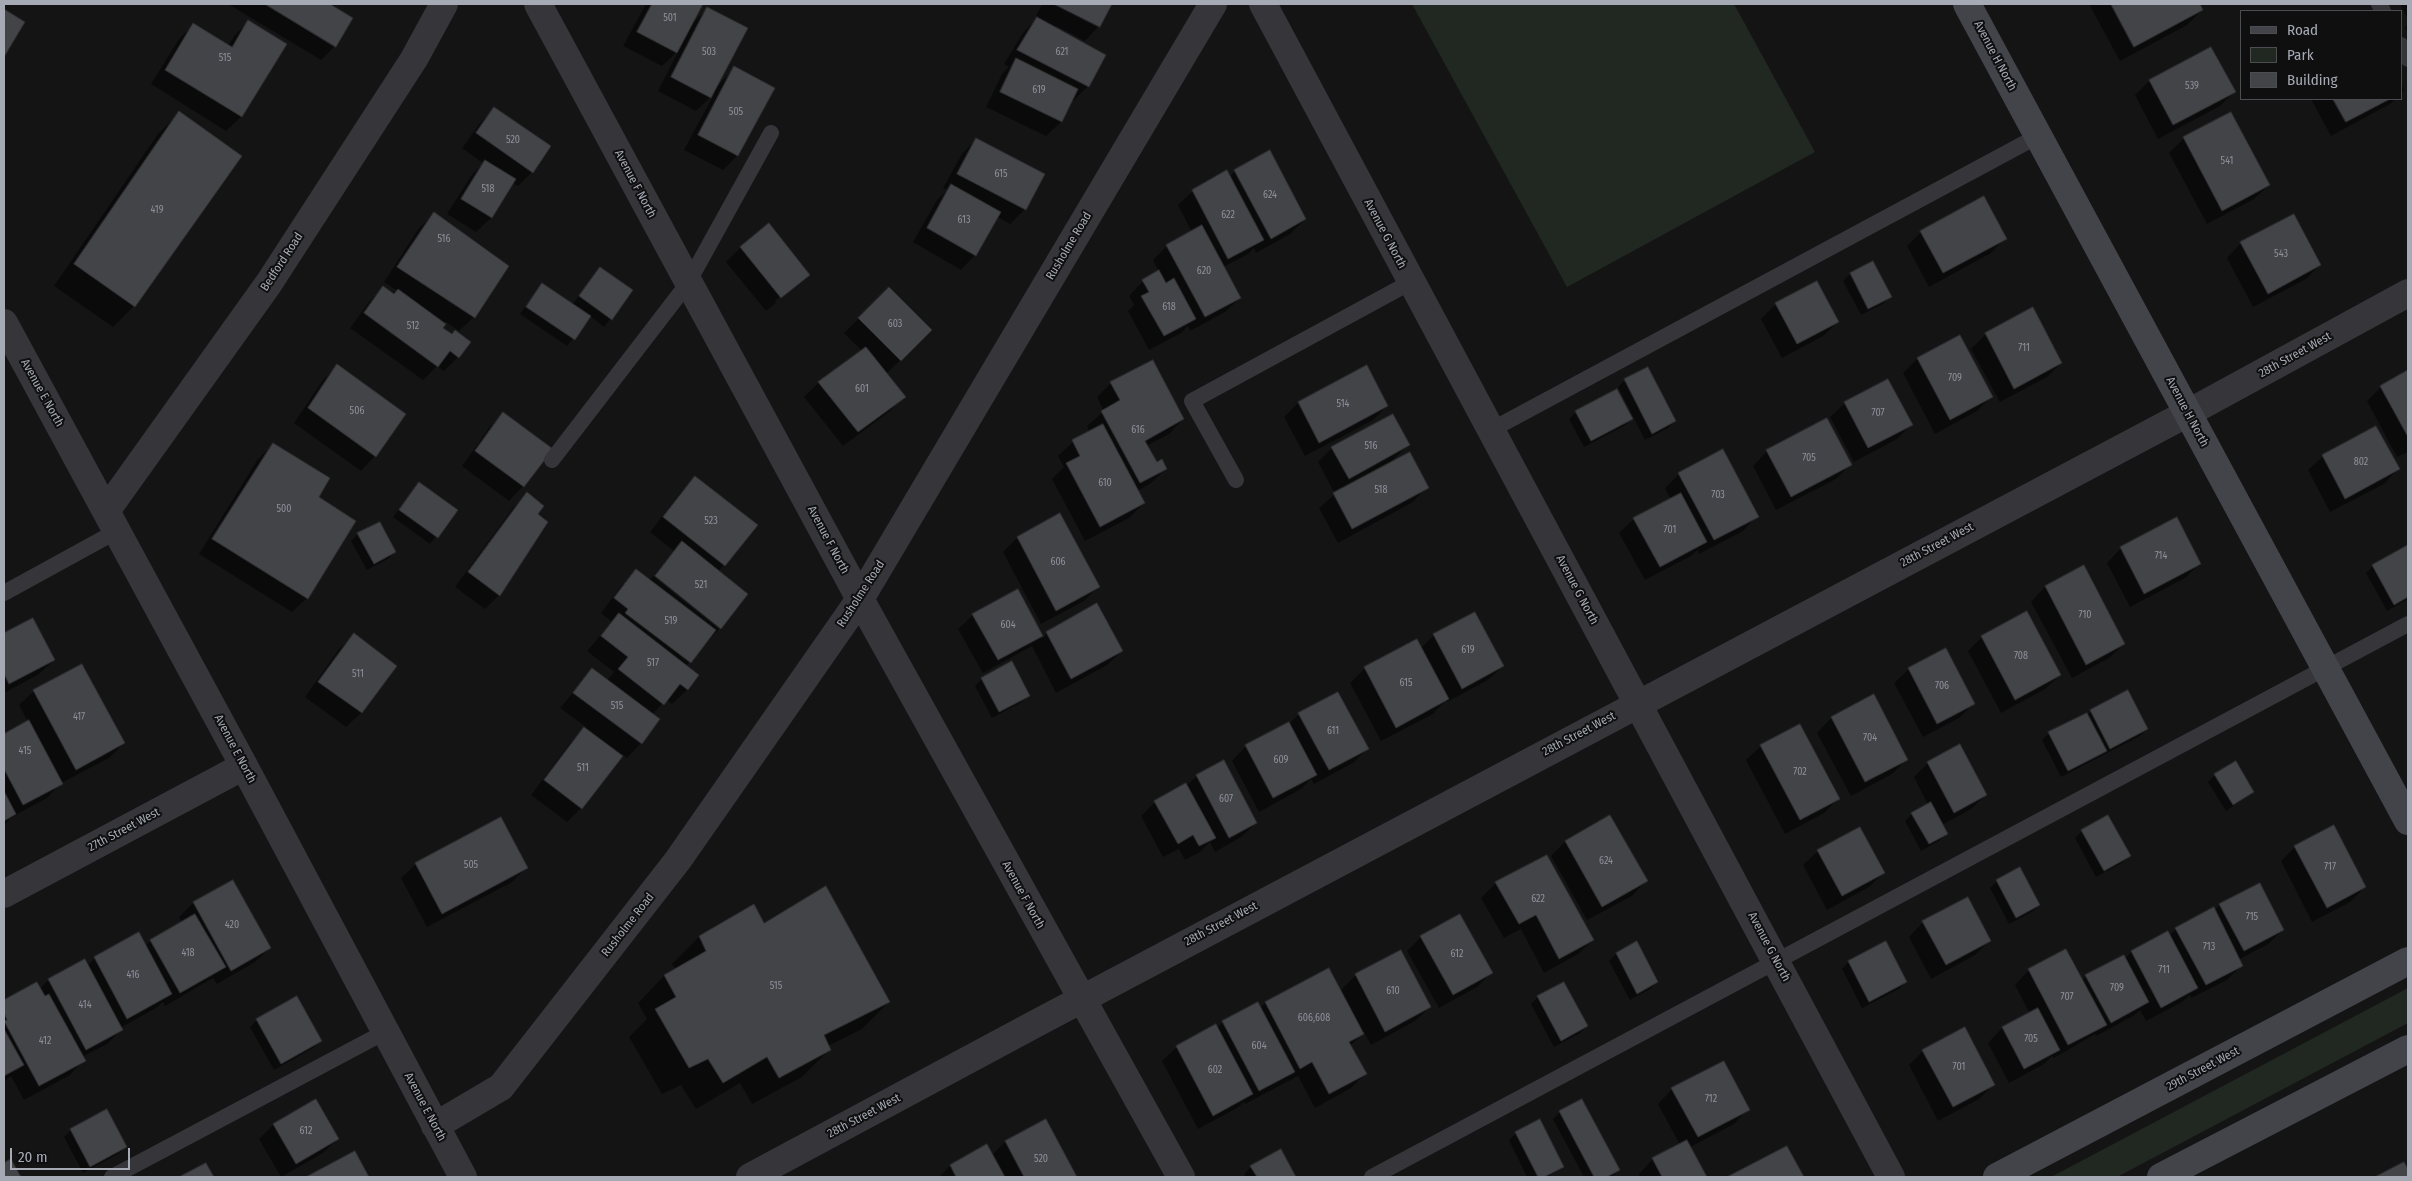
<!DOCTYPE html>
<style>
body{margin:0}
#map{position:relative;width:2412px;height:1181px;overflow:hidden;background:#141415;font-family:"Fira Sans Condensed",sans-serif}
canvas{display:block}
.frame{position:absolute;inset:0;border:5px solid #a6aab5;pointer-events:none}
.legend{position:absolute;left:2240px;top:10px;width:162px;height:90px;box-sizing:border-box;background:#0f0f10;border:1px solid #4b4d52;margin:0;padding:6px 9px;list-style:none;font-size:15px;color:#a6aab5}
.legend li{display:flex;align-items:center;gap:10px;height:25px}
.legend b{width:25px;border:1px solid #4b4d52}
.scale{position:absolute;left:10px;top:1148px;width:120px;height:22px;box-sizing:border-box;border:2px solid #a6aab5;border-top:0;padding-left:6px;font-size:15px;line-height:18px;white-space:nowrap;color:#a6aab5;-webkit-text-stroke:4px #0f0f10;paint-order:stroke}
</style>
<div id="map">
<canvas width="2412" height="1181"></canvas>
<div class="frame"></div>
<ul class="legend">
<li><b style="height:6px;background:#43444a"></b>Road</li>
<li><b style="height:14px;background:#202821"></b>Park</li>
<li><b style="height:14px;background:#434448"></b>Building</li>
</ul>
<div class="scale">20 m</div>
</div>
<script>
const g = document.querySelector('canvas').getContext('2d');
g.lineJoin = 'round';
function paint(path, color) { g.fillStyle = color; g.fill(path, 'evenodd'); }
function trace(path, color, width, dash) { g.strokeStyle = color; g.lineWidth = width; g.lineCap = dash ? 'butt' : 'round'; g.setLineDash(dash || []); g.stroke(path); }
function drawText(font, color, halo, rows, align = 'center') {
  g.font = font + ' "Fira Sans Condensed",sans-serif'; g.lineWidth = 4; g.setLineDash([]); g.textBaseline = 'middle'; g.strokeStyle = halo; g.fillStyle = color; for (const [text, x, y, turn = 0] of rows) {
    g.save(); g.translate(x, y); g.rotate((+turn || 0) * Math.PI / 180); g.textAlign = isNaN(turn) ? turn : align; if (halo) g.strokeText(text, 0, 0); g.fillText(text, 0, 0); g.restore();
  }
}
paint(new Path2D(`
 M1412 4H1734L1815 152 1567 287Z
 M2408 988V1023L2117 1177H2051Z`), '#202821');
paint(new Path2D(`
 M228 4H336L333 7 335 46 321 60Z
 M646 4H701L691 25 707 9 717 86 735 68 773 88 737 156 723 170 684 150 714 94 696 111 658 91 679 50 662 66 623 46Z
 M1042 4H1111L1099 26 1085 41 1056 26 1055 28 1088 86 1073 101 1071 100 1061 122 1046 136 986 107 1002 74 1009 67 1004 64 1023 33 1038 17 1036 16Z
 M2089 4H2198L2202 10 2187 25 2120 61Z
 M2400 4H2408V20Z
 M248 22 285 45 241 117 226 131 151 84 179 39 194 25 228 46 234 36Z
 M2408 24V34L2405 27Z
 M2211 48 2234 92 2220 106 2158 139 2135 95 2149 81Z
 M2401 83 2404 90 2401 94Z
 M2311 99H2396L2390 104 2331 136Z
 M494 109 532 172 518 186 512 183 491 218 476 232 447 214 471 176 483 163 462 148 480 123Z
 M179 113 240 156 134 306 113 327 54 286 158 134Z
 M2184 138 2269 185 2254 199 2207 224 2169 153Z
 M976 139 1043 175 1025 209 1010 224 997 217 975 255 961 270 913 242 937 200 947 190 943 188 962 154Z
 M1235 171 1305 219 1290 234 1256 253 1254 248 1248 254 1223 267 1240 298 1225 312 1190 331 1188 326 1181 333 1149 350 1128 311 1134 305 1129 296 1143 281 1159 272 1153 260 1167 246 1192 232 1178 205 1193 191 1229 177Z
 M434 214 474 317 459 331 446 322 441 328 458 357 444 371 437 366 423 380 350 328 369 302 383 287 394 295 398 291 384 282 419 228Z
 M1921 232 2005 238 1991 253 1929 287 1907 246Z
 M2241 243 2320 265 2306 279 2253 307 2227 258Z
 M741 247 808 274 794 288V285L775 301 776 303 766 311 726 262Z
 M1872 263 1890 297 1883 304 1861 315 1843 281 1850 274Z
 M600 268 632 291 604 327 590 316 567 346 520 314 542 284 572 305Z
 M889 288 931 330 886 374 904 396 890 411 843 446 804 397 818 383 862 351 844 333Z
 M1776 304 1838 322 1823 336 1782 358 1761 319Z
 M2033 309 2061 363 2047 377 2000 402 1971 349 1986 334Z
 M1959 337 1991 397 1977 411 1935 434 1903 373 1917 359Z
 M337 366 375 456 361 471 294 423 323 380Z
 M1366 367 1387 406 1373 420 1305 456 1284 417 1298 403Z
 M2408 372V452L2397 457 2367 401 2381 387Z
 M1625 380 1675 421 1668 428 1645 440 1618 387Z
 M1111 383 1183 419 1169 434 1146 446 1156 464 1166 469 1151 483 1137 491 1144 503 1129 518 1085 541 1052 479 1064 467 1058 456 1073 442 1090 432 1087 426 1104 411 1097 397Z
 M1845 403 1911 425 1897 439 1854 462 1830 417Z
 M1576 412 1631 419 1624 426 1584 447 1569 419Z
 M503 414 523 486 509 501 462 466 489 428Z
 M273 444 317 498 307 598 292 612 199 554 258 459Z
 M1408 445 1391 462 1427 487 1413 502 1338 543 1319 508 1335 494 1318 462 1332 448Z
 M1767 451 1850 465 1836 479 1776 510 1753 466Z
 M2323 456 2398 469 2384 484 2330 512 2308 470Z
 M1679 474 1757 516 1743 531 1699 554 1698 550 1691 556 1645 580 1619 533 1634 519 1671 500 1665 488Z
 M695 478 724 565 718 571 720 626 655 574 674 551 650 532 681 492Z
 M419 483 456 510 430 544 393 517Z
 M527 494 536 514 499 595 485 609 455 587 513 508Z
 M1060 515 1098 587 1084 601 1041 624 1003 552 1017 538Z
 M358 534 395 552 388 559 367 570 351 541Z
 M2408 547V599L2387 611 2366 573 2373 566Z
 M2121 548 2199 564 2185 578 2130 607 2107 563Z
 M2083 567 2124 644 2109 658 2072 678 2031 602 2045 587Z
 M636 571 649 581 653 576 719 629 686 666 698 675 687 690 672 704 666 699 652 715 659 720 641 743 627 758 622 754 581 808 567 822 531 795 570 743 586 727 560 708 592 670 607 681 614 672 587 651 612 622 601 613 622 585Z
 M1017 591 1043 638 1047 633 1122 651 1107 665 1056 693 1032 646 983 673 958 629 973 615Z
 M1475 614 1503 666 1488 680 1447 702 1446 700 1433 714 1381 741 1350 683 1365 668 1420 649 1434 635Z
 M32 620 54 660 39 674 4 693V635Z
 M354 635 396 666 361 713 346 727 305 697 339 649Z
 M1982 637 2060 675 2045 689 2001 713 1968 651Z
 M1909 669 1974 703 1959 718 1923 737 1894 683Z
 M982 679 1029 695 1022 702 992 718 975 686Z
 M34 691 124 743 109 758 61 783 47 798 12 817 4 825V735L28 722 19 705Z
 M1873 696 1907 759 1892 774 1851 796 1817 733 1831 718Z
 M2091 711 2147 729 2140 736 2061 777 2042 740 2049 733 2087 715Z
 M1299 714 1367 749 1353 763 1314 784 1311 779 1301 789 1259 812 1232 761 1246 746 1289 724Z
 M1761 746 1838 799 1824 813 1785 834 1746 760Z
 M1928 763 1986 795 1971 809 1942 825 1946 834 1939 841 1921 851 1905 821 1912 814 1928 805 1914 777Z
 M2215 775 2253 792 2226 811 2208 782Z
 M1197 776 1256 823 1241 837 1215 852 1210 842 1200 852 1185 860 1179 849 1163 857 1141 816 1155 802 1186 786Z
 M1610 817 1646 881 1632 896 1587 920 1551 856 1565 842Z
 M2107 817 2129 856 2122 863 2096 877 2075 838 2082 831Z
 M2295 847 2365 887 2350 902 2312 922 2281 861Z
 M1818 851 1883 873 1869 887 1827 910 1803 865Z
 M416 864 526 868 512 882 427 927 401 878Z
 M2020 869 2039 905 2032 912 2009 924 1990 888 1997 881Z
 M232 882 270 948 255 962 217 984 213 978 165 1006 163 1002 156 1008 120 1028 121 1030 107 1044 82 1057 84 1060 70 1075 24 1100 11 1076 4 1082V1001L36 983 40 989 48 980 84 961 87 966 95 958 145 946 151 941 182 923 179 917 193 903Z
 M1496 883 1593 940 1578 954 1544 973 1521 929 1504 938 1481 898Z
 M2220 905 2283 930 2268 944 2238 960 2241 966 2227 980 2191 998 2190 995 2182 1002 2146 1021 2140 1010 2133 1016 2096 1036 2095 1034 2054 1058 2052 1056 2044 1064 2009 1083 1988 1043 2002 1028 2030 1014 2015 985 2029 970 2082 980 2086 976 2125 959 2131 952 2167 933 2169 936 2176 929 2214 911Z
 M753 906 763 925 889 1002 862 1029 828 1046 829 1050 802 1077 752 1104 740 1083 696 1109 681 1085 662 1094 629 1037 647 1019 638 1003 664 976 676 970 672 964 699 937Z
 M1923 922 1989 941 1975 955 1931 979 1909 937Z
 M1421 937 1491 973 1477 987 1439 1008 1407 951Z
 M1636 943 1657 982 1650 989 1630 1000 1609 961 1616 954Z
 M1885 943 1906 982 1899 989 1862 1008 1842 969 1848 962Z
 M1400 951 1430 1007 1415 1021 1371 1045 1364 1032 1350 1046 1365 1074 1351 1088 1315 1108 1298 1076 1245 1104 1244 1102 1237 1108 1198 1129 1162 1061 1177 1047 1217 1028 1223 1022 1260 1008 1265 1003 1340 991 1356 975Z
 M1538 997 1587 1026 1580 1033 1554 1047 1531 1004Z
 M257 1020 320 1041 313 1048 274 1070 250 1027Z
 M1923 1051 1994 1084 1979 1099 1938 1121 1909 1065Z
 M1672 1089 1748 1109 1734 1124 1690 1147 1706 1177H1640L1639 1174 1653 1159 1680 1145 1658 1104Z
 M1560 1112 1619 1170 1611 1177H1584L1553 1119Z
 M1045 1120 1075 1177H939L950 1166 987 1146 992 1155 1005 1142Z
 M273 1125 338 1139 323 1153 281 1177 259 1139Z
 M71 1130 125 1147 118 1154 83 1173 64 1137Z
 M1516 1133 1563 1166 1548 1177H1527L1509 1140Z
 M1787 1148 1802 1177H1730Z
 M1281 1151 1295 1177H1246L1244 1174 1251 1167Z
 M354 1153 367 1177H309Z`), '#0007');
const building = new Path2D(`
 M265 4H330L353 18 336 47Z
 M652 4H703L677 53 637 32Z
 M1054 4H1112L1100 27Z
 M2111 4H2200L2203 10 2134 47Z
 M707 7 748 28 711 98 671 77Z
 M4 9 25 22 4 57Z
 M1037 17 1106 55 1089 87 1017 50Z
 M248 20 287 44 242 117 165 70 193 23 232 47Z
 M2211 47 2236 92 2173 125 2149 80Z
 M1016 58 1078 89 1062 122 1000 92Z
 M734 66 775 88 738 156 698 135Z
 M2333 99H2390L2346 122Z
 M494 107 551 146 533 173 476 133Z
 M179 111 242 156 135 307 74 264Z
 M2231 112 2270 185 2222 211 2183 137Z
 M976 138 1045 174 1026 210 957 174Z
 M1270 150 1306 219 1271 239 1234 170Z
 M485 160 516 179 492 218 461 199Z
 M1227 170 1264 240 1228 259 1192 190Z
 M951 184 1001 212 976 256 927 228Z
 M1984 196 2007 239 1943 273 1920 231Z
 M434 212 509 266 475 318 397 267Z
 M2294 214 2321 265 2268 294 2240 242Z
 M769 223 810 275 781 298 740 247Z
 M1202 225 1241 298 1205 317 1166 245Z
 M1873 261 1892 297 1868 309 1850 273Z
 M600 267 633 290 612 320 579 296Z
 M1159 270 1166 283 1174 278 1196 319 1164 336 1141 296 1149 292 1142 280Z
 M1817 281 1839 322 1797 344 1775 303Z
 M542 283 591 316 575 340 526 307Z
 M383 286 394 294 398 289 446 324 443 328 452 334 455 330 471 342 459 358 450 351 438 367 364 313Z
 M889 287 932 330 901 361 858 318Z
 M2033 307 2062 363 2014 389 1985 333Z
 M1960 335 1993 397 1950 420 1917 358Z
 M866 347 906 397 858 432 818 382Z
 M1153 360 1184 419 1145 441 1157 462 1162 459 1167 469 1140 483 1101 411 1120 400 1110 382Z
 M337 364 406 414 376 457 308 408Z
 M1367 365 1388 406 1319 443 1298 402Z
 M1648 367 1676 421 1652 434 1624 379Z
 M2408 370V437L2380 386Z
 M1888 379 1913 425 1868 448 1844 402Z
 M1617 389 1633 419 1591 441 1575 411Z
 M503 412 553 449 524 487 475 451Z
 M1393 414 1410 445 1349 479 1331 447Z
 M1827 418 1852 465 1791 497 1766 450Z
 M1103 424 1145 503 1100 527 1066 463 1080 456 1072 440Z
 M2376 426 2400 469 2345 499 2322 455Z
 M273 443 330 478 319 497 356 521 308 599 212 539Z
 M1723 449 1759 517 1714 540 1678 473Z
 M1410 452 1429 488 1352 529 1333 493Z
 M695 476 758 525 725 566 663 517Z
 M419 482 458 510 438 538 399 510Z
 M527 492 544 506 538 514 548 522 500 596 468 572Z
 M1681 493 1707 542 1660 567 1633 518Z
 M1060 513 1100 587 1056 611 1017 537Z
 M2177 517 2201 564 2144 594 2120 547Z
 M380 522 396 552 374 564 357 533Z
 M682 541 748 594 721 629 655 576Z
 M2408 545V597L2394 605 2372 565Z
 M2084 565 2125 644 2086 665 2045 586Z
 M636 569 716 630 691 663 625 613 628 609 614 598Z
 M1018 589 1043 636 998 660 972 614Z
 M1097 603 1123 651 1071 679 1046 632Z
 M2027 611 2061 675 2015 700 1981 636Z
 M1475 612 1504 666 1462 689 1433 634Z
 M619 613 699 675 688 690 680 684 664 705 618 669 628 657 601 636Z
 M33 618 55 660 9 684 4 674V633Z
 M354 633 397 666 362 713 318 682Z
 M1417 639 1449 699 1396 728 1364 667Z
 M1946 648 1975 704 1937 724 1908 668Z
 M1012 661 1030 696 999 712 981 678Z
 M82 664 125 743 76 770 33 690Z
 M592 668 660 719 642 744 573 693Z
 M2128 690 2148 729 2110 749 2090 710Z
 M1338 692 1369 749 1329 770 1298 713Z
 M1874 694 1908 760 1865 782 1831 717Z
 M2087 713 2107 751 2068 771 2048 732Z
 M29 720 63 784 23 805 4 769V734Z
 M1289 722 1317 775 1273 798 1245 745Z
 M1800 724 1840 799 1800 820 1760 745Z
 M584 727 623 756 582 809 544 780Z
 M1960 744 1987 795 1954 813 1927 762Z
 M1224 760 1257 823 1229 838 1196 775Z
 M2236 761 2254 792 2233 805 2214 774Z
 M1186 783 1216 838 1199 846 1193 835 1178 844 1154 801Z
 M4 791 16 814 4 821Z
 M1931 802 1948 834 1929 844 1911 813Z
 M1610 815 1648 881 1602 907 1565 841Z
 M2108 815 2131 856 2104 871 2081 830Z
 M501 817 528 868 442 914 415 863Z
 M2334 825 2366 887 2327 908 2294 846Z
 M1860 827 1885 873 1842 896 1817 850Z
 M1547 855 1594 940 1559 959 1536 915 1519 924 1495 882Z
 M2020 867 2040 905 2016 918 1996 880Z
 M233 880 271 948 231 971 193 902Z
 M2260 883 2284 930 2244 951 2219 904Z
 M826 886 890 1002 824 1035 831 1050 779 1078 767 1057 723 1083 708 1059 689 1068 655 1009 676 997 664 975 706 951 699 936 754 904 764 923Z
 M1968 897 1991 941 1946 965 1922 921Z
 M2214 907 2243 966 2206 985 2175 928Z
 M195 914 226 967 180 993 150 940Z
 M1460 914 1493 973 1453 995 1420 936Z
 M2168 931 2198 988 2161 1008 2131 951Z
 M139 932 172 994 127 1019 94 957Z
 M1637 941 1658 982 1637 994 1616 953Z
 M1886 941 1907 982 1869 1002 1848 961Z
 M2066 949 2107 1025 2068 1045 2028 969Z
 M1401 950 1431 1007 1385 1032 1355 974Z
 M2124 955 2149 1002 2111 1023 2085 975Z
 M85 959 123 1030 86 1050 48 979Z
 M1329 968 1364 1034 1349 1042 1367 1074 1329 1094 1312 1062 1300 1069 1265 1002Z
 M37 982 45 996 49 994 86 1061 39 1086 4 1021 7 1020 4 1013V1000Z
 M1564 982 1588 1026 1561 1041 1537 996Z
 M297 996 322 1041 281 1064 256 1019Z
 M1258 1002 1295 1072 1259 1091 1222 1021Z
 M2038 1008 2060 1050 2024 1069 2002 1027Z
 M1216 1024 1253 1094 1213 1116 1176 1046Z
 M1965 1027 1995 1085 1953 1107 1922 1050Z
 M4 1029 24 1065 4 1076Z
 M1724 1061 1750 1110 1698 1137 1671 1088Z
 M316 1099 339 1139 296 1164 273 1124Z
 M1582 1099 1620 1170 1607 1177H1594L1559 1111Z
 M107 1109 127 1147 90 1167 70 1129Z
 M1046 1119 1077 1177H1024L1005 1141Z
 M1540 1119 1564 1167 1544 1177H1538L1515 1132Z
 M1687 1140 1707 1177H1662L1652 1158Z
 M987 1144 1005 1177H956L950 1165Z
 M1787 1146 1804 1177H1727Z
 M1281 1149 1296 1177H1257L1250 1166Z
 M355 1151 369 1177H306Z
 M11 1159 21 1177H4V1163Z
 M2404 1162 2408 1169V1177H2375Z
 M206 1163 214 1177H179Z`);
paint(building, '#434448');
trace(building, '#2e2e31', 1);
trace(new Path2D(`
 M2379 4 2383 11
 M2401 45 2408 59
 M1491 430 2038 136
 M552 460 688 283 771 133
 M1236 480 1192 401 1411 282
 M4 593 117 531
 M112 1177 385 1032
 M1372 1177 2408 624`), '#35353a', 16);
trace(new Path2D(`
 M538 4 860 599 1181 1177
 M1263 4 1891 1177
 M4 323 244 766 463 1177
 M106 511 269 283 414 59 444 4
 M4 894 244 766
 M435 1126 501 1087 678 860 860 599 1213 4
 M750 1177 1035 1024 2188 413 2408 293`), '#35353a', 28);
trace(new Path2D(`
 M1967 4 2408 821
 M1997 1177 2408 961
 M2161 1177 2408 1049`), '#43444a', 28);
drawText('10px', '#8d909a', null, [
 ["501",670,18],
 ["503",709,52],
 ["621",1062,52],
 ["515",225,58],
 ["539",2192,86],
 ["619",1039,90],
 ["505",736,112],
 ["520",513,140],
 ["541",2227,161],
 ["615",1001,174],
 ["518",488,189],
 ["624",1270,195],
 ["419",157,210],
 ["622",1228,215],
 ["613",964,220],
 ["516",444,239],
 ["543",2281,254],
 ["620",1204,271],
 ["618",1169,307],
 ["603",895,324],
 ["512",413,326],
 ["711",2024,348],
 ["709",1955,378],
 ["601",862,389],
 ["514",1343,404],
 ["506",357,411],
 ["707",1878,413],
 ["616",1138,430],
 ["516",1371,446],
 ["705",1809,458],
 ["802",2361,462],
 ["610",1105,483],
 ["518",1381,490],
 ["703",1718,495],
 ["500",284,509],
 ["523",711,521],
 ["701",1670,530],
 ["714",2161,556],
 ["606",1058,562],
 ["521",701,585],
 ["710",2085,615],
 ["519",671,621],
 ["604",1008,625],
 ["619",1468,650],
 ["708",2021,656],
 ["517",653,663],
 ["511",358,674],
 ["615",1406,683],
 ["706",1942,686],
 ["515",617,706],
 ["417",79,717],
 ["611",1333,731],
 ["704",1870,738],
 ["415",25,751],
 ["609",1281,760],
 ["511",583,768],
 ["702",1800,772],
 ["607",1226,799],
 ["624",1606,861],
 ["505",471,865],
 ["717",2330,867],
 ["622",1538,899],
 ["715",2252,917],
 ["420",232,925],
 ["713",2209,947],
 ["418",188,953],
 ["612",1457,954],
 ["711",2164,970],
 ["416",133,975],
 ["515",776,986],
 ["709",2117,988],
 ["610",1393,991],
 ["707",2067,997],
 ["414",85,1005],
 ["606,608",1314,1018],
 ["705",2031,1039],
 ["412",45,1041],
 ["604",1259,1046],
 ["701",1959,1067],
 ["602",1215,1070],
 ["712",1711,1099],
 ["612",306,1131],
 ["520",1041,1159]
]);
drawText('12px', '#a6aab5', '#0f0f10', [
 ["Avenue H North",1995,56,62],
 ["Avenue F North",635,184,62],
 ["Avenue G North",1385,234,62],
 ["Rusholme Road",1069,246,-59],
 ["Bedford Road",282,262,-57],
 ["28th Street West",2295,355,-29],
 ["Avenue E North",42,393,61],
 ["Avenue H North",2187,412,62],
 ["Avenue F North",828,540,62],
 ["28th Street West",1937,545,-28],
 ["Avenue G North",1577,590,62],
 ["Rusholme Road",861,594,-57],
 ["28th Street West",1579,734,-28],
 ["Avenue E North",235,749,62],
 ["27th Street West",124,830,-28],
 ["Avenue F North",1023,895,61],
 ["28th Street West",1221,924,-28],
 ["Rusholme Road",628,925,-52],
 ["Avenue G North",1769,947,62],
 ["29th Street West",2203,1069,-28],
 ["Avenue E North",425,1107,62],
 ["28th Street West",864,1116,-28]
]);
</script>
